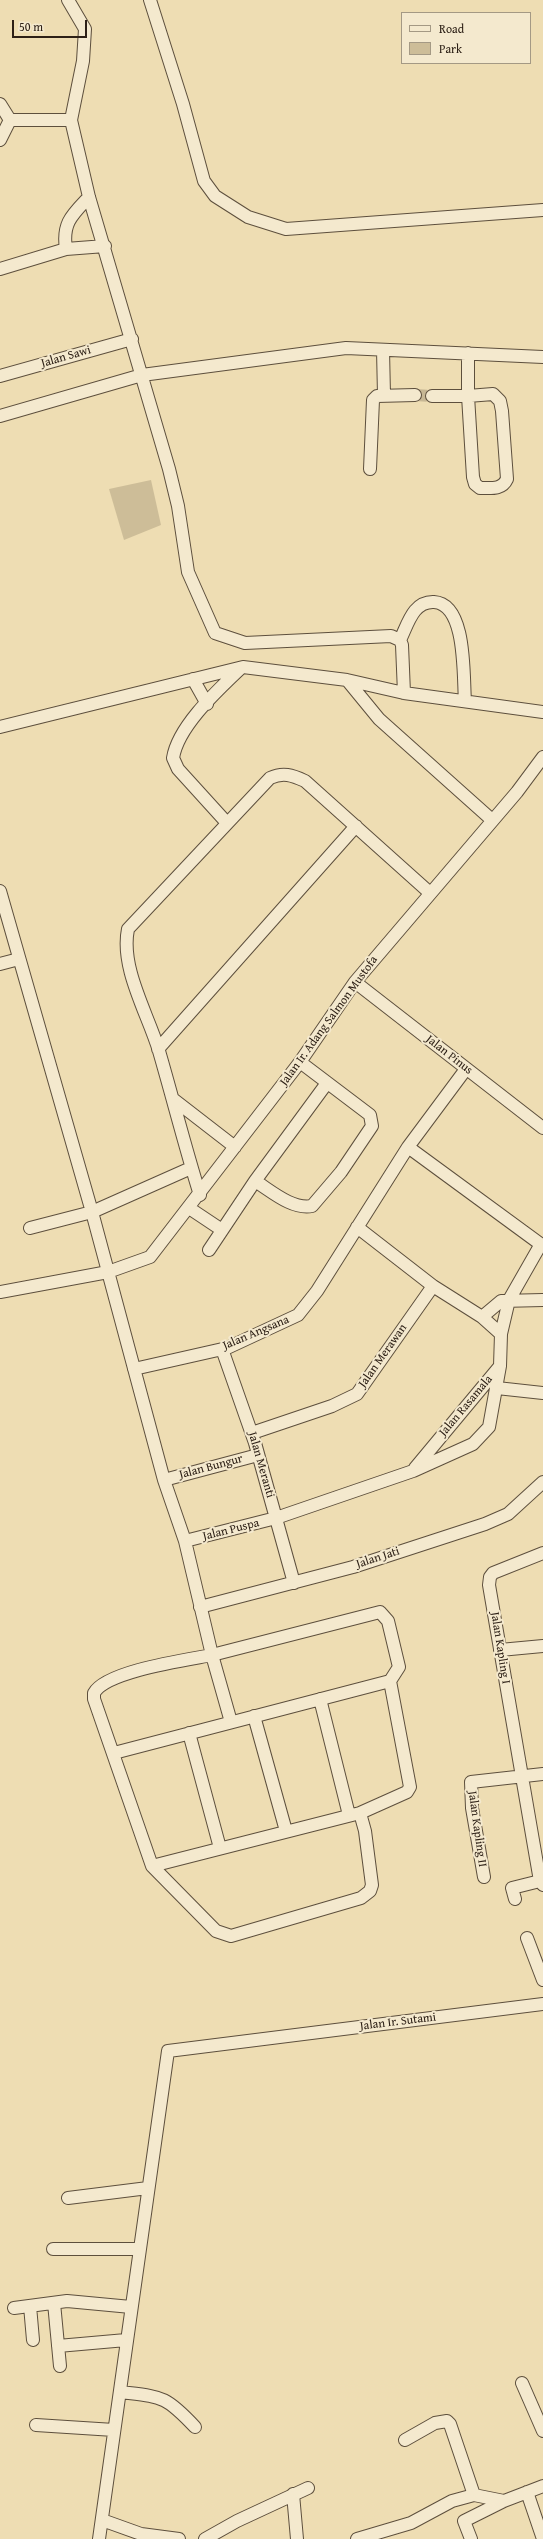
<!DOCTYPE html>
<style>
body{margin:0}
#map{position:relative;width:543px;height:2539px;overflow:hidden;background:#eeddb3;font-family:"Gentium Book Plus",serif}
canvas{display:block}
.legend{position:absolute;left:401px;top:12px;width:130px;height:52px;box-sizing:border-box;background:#f4e9ce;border:1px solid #a49984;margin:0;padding:5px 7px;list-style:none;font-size:12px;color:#2d2016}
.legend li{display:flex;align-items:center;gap:8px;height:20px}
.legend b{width:20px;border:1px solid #a49984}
.scale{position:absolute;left:12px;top:20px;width:75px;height:18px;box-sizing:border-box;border:2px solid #2d2016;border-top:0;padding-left:5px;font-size:12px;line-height:14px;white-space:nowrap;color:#2d2016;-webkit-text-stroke:3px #f4e9ce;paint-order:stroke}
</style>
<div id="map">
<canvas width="543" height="2539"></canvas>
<ul class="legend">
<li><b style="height:5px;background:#f4e9ce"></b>Road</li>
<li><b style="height:11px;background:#cdbd98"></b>Park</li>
</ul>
<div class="scale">50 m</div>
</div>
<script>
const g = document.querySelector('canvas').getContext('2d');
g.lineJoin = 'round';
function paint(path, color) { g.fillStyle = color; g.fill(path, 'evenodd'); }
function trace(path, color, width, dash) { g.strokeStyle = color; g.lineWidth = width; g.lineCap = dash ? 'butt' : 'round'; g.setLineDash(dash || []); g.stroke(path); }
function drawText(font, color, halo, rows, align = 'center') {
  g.font = font + ' "Gentium Book Plus",serif'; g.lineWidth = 4; g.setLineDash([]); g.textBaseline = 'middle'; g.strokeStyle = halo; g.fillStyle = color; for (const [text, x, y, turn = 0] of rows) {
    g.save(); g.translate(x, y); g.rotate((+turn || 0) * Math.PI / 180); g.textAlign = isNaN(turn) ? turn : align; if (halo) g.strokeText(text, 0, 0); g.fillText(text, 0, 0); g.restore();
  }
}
paint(new Path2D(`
 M151 480 161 525 124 540 109 489Z`), '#cdbd98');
trace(new Path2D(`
 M415 395 432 396`), '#c7b794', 12, [12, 6]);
const minor = new Path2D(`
 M150 0 183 104 204 181 215 196 248 217 286 229 543 210
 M0 104 10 120H71L83 61 85 29 68 0
 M71 120 89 197 169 469 178 506 188 572 215 633 245 643 391 636 400 640 402 645 404 693
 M0 140 10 120
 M66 249C62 223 72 215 89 197
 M0 269 66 249 105 246
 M383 350 384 395
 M0 376 132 339
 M493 394 500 401 502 411 507 479C502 490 491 488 480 488L475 484 473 477 468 396Z
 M432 396H468V353
 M0 416 142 375 346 348 543 357
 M370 469 373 400 377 396 415 395
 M400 640C408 624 413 601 434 602 467 604 463 676 465 701
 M193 679 207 704
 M347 680 379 719 492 820
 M0 727 243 667 347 680 404 693 543 712
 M227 823 178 769 173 758C178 726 218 690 241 668
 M0 891 92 1212 164 1480 185 1541 212 1655 380 1612 388 1621 399 1667 390 1681 114 1753
 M0 964 19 959
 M355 982 543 1128
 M158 1049 356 826
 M466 1069 408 1147 543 1246
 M173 1099 235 1147
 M255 1181C270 1190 292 1210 312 1206L341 1172 372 1126 370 1115 300 1062
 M200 1195C185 1147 173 1099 159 1051 148 1014 120 968 128 929L270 778C283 772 292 775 305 781L430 893
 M189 1208 222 1230
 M357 1227 433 1286 482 1317 501 1334
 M30 1228 92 1212 191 1168
 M209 1250 255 1181 327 1083
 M0 1292 108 1272 150 1257 300 1062 355 982 517 792 543 757
 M482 1317 501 1301 543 1300
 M222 1349 255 1443 294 1583
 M134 1369 227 1348 298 1315 317 1291 408 1147
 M497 1388 543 1393
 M252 1433 332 1406 357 1394 433 1286
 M415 1468 500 1366
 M164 1480 258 1455
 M185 1541 276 1518 413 1471 473 1444 489 1427 500 1366 501 1334 509 1300 541 1244
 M543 1553 493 1573 490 1577 489 1585 540 1881 543 1885
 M200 1607 353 1567 485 1524 508 1514 543 1482
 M500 1650 543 1646
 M320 1699 349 1815
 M254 1716 286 1831
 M231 1722 212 1655C186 1660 106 1671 94 1693V1699L152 1866 216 1931 231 1936 361 1898 370 1891 372 1885 365 1831 360 1813
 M189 1733 220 1848
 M152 1866 360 1813 407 1792 410 1787 390 1681
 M484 1877 472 1808 471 1782 543 1774
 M515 1899 512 1888 540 1881
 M527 1938 543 1980
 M68 2198 148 2188
 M53 2249H139
 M54 2303 60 2366
 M30 2306 33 2340
 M14 2308 67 2301 131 2307
 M58 2346 126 2340
 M522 2383 543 2431
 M120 2392C162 2397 165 2395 195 2427
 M36 2425 114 2430
 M405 2440 435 2423 447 2421 450 2424 474 2495
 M527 2492 543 2539
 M293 2494 297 2539
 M102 2520 141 2534 179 2539
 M99 2539 168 2051 543 2004
 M205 2539 237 2521 308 2488
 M357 2539 411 2523 452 2501 474 2495 504 2501
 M471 2539 464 2521 504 2501 543 2486`);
trace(minor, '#5d4f3d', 14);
trace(minor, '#f4e9ce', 12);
drawText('12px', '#2d2016', '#f4e9ce', [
 ["Jalan Sawi",66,357,-16],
 ["Jalan Ir. Adang Salmon Mustofa",329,1021,-54],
 ["Jalan Pinus",449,1055,38],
 ["Jalan Angsana",256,1333,-23],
 ["Jalan Merawan",383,1356,-55],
 ["Jalan Rasamala",466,1406,-50],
 ["Jalan Meranti",261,1465,74],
 ["Jalan Bungur",211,1467,-15],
 ["Jalan Puspa",231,1530,-14],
 ["Jalan Jati",378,1558,-18],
 ["Jalan Kapling I",500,1648,81],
 ["Jalan Kapling II",477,1829,82],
 ["Jalan Ir. Sutami",398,2022,-7]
]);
</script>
